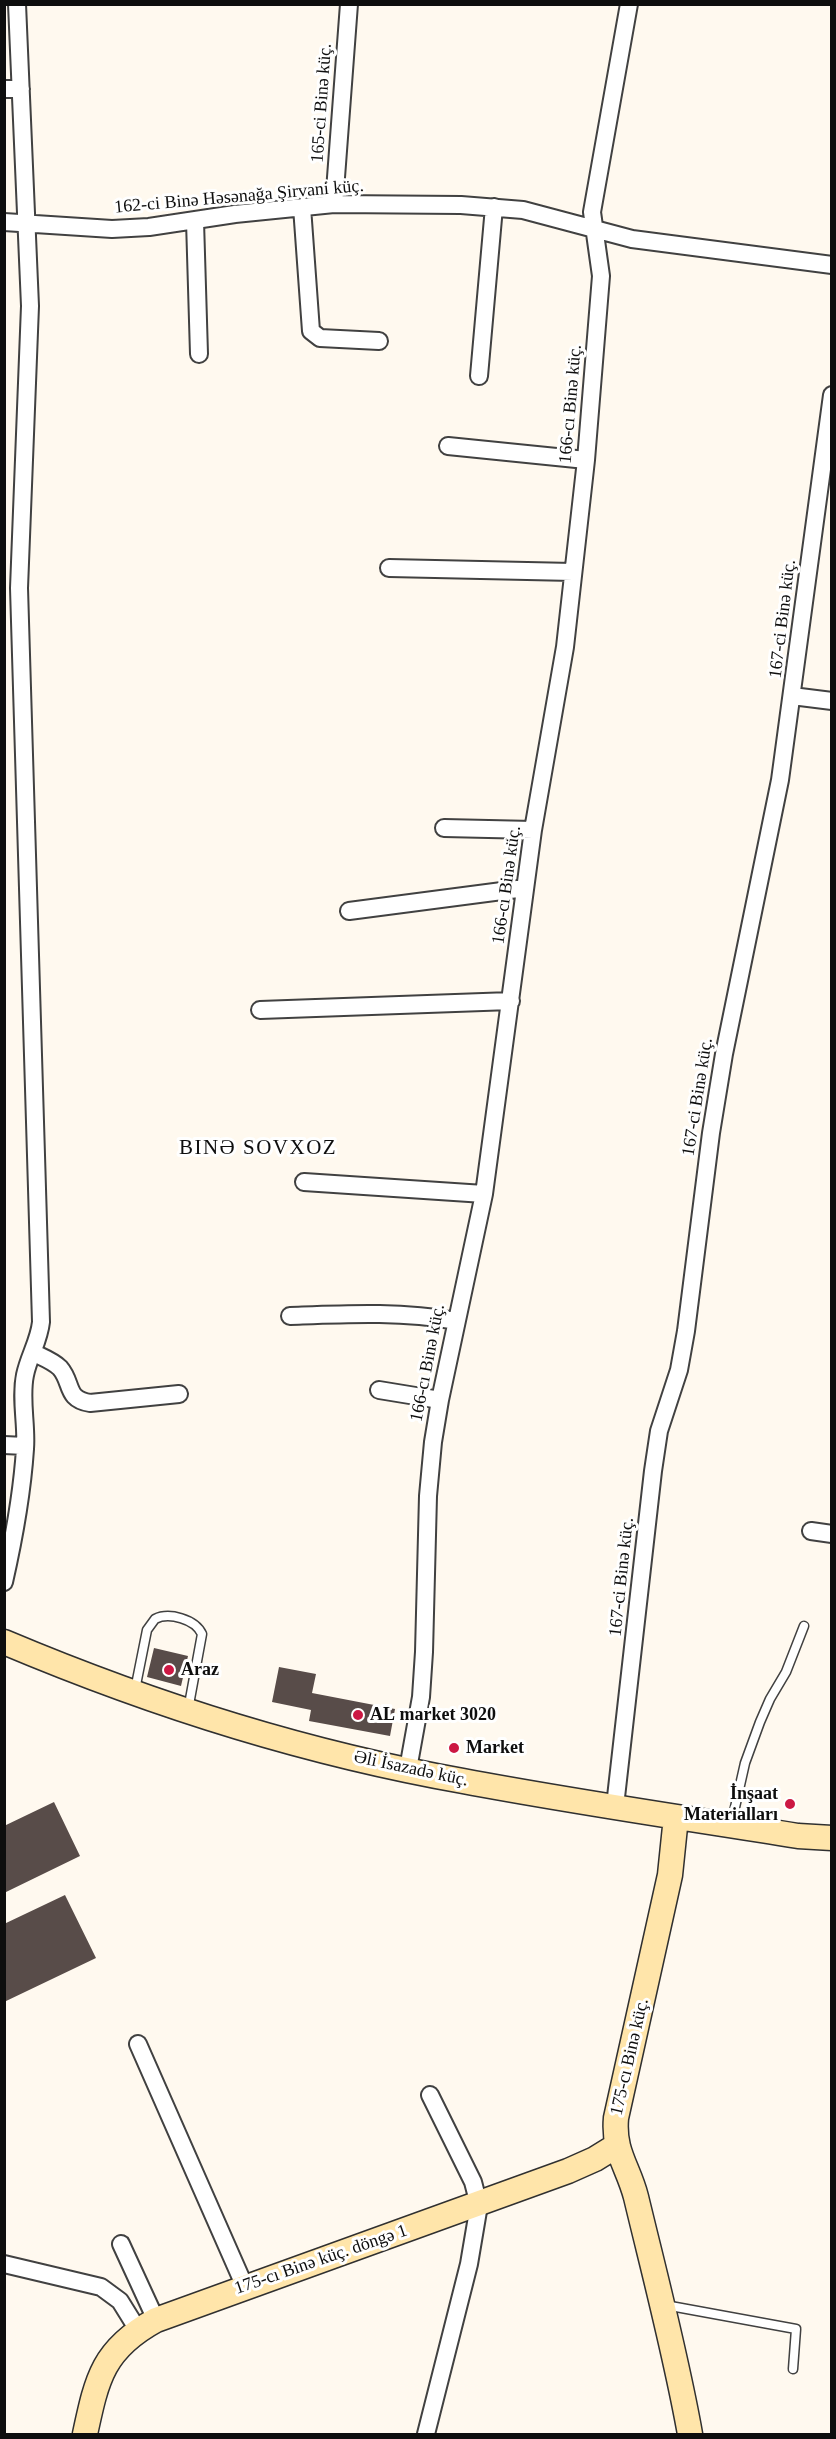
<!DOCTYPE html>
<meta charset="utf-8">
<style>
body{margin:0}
#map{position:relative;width:836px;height:2439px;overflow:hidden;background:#fff9ef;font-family:Georgia,serif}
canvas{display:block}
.frame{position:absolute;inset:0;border:6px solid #0e0e0e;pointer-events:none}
</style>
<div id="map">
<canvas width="836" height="2439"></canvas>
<div class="frame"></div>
</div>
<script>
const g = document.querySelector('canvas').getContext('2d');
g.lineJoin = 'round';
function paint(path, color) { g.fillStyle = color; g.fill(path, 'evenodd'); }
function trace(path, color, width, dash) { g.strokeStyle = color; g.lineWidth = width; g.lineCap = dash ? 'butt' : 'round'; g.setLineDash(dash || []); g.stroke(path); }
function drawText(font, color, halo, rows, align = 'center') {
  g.font = font + ' Georgia,serif'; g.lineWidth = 6; g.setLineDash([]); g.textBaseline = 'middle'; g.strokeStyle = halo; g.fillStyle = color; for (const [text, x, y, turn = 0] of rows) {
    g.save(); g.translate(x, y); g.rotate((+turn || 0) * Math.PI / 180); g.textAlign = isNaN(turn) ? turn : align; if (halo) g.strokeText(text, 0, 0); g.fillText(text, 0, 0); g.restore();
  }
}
paint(new Path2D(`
 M154 1648 188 1656 181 1686 147 1677Z
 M279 1667 316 1674 312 1693 395 1709 390 1736 309 1721 311 1710 272 1702Z
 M54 1802 80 1856 4 1893V1826Z
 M65 1895 96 1958 4 2002V1924Z`), '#584c49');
const lane = new Path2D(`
 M135 1690 147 1630 155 1619C169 1612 195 1619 202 1634L188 1710
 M731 1825 745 1763 760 1722 770 1699 786 1672 804 1626
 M665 2305 796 2329 793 2369`);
const street = new Path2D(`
 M4 89H21
 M334 204 349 4
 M302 207 311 331 320 338 379 341
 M195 221 199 354
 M4 222 112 229 149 227 235 214 334 204 461 205 523 210 632 239 832 265
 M479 376 494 207
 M448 446 586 460
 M389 568 573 572
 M792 696 832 701
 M444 828 533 830
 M349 911 525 888
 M260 1010 511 1001
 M304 1182 484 1194
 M290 1316C346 1314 401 1311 456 1321
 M34 1353C42 1357 53 1361 60 1368 73 1383 65 1399 90 1403L179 1394
 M379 1390 440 1400
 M4 1445 25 1446
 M811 1531 832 1534
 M4 1582C14 1538 22 1494 25 1449 27 1425 20 1399 25 1375 29 1356 39 1341 41 1322L19 588 30 306 17 4
 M408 1769 421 1697 424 1652 428 1496 433 1442 440 1400 484 1194 533 830 565 647 586 460 601 276 592 212 629 4
 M615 1806 653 1471 659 1431 679 1370 686 1331 711 1133 724 1054 780 780 832 395
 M138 2044 245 2287
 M121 2244 156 2320
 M4 2264 101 2287 120 2301 138 2330
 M426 2434 469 2264 479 2205 473 2182 430 2095`);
const secondary = new Path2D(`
 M4 1642C151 1704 305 1753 463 1781 574 1802 686 1818 798 1836L832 1838
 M676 1817 670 1875 616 2118C613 2152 628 2166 636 2197 655 2276 676 2355 690 2434
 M85 2434C97 2378 103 2349 156 2320L568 2171 595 2159 616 2146`);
trace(lane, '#414141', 11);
trace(street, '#414141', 20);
trace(secondary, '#303030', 27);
trace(lane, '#fff', 8);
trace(street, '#fff', 16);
trace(secondary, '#ffe5aa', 24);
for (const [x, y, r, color] of [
 [169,1670,6,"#cc1843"],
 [358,1715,6,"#cc1843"],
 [454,1748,6,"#cc1843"],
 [790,1804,6,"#cc1843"]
]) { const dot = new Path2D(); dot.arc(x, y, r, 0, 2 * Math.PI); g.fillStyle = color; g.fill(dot); trace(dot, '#fff', 2); }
drawText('18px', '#0e0e0e', '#fff', [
 ["165-ci Binə küç.",322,103,-86],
 ["162-ci Binə Həsənağa Şirvani küç.",239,197,-5],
 ["166-cı Binə küç.",571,404,-85],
 ["167-ci Binə küç.",783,619,-83],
 ["166-cı Binə küç.",507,885,-82],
 ["167-ci Binə küç.",698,1097,-81],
 ["166-cı Binə küç.",428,1363,-79],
 ["167-ci Binə küç.",622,1577,-84],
 ["Əli İsazadə küç.",411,1769,12],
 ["175-cı Binə küç.",630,2057,-77],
 ["175-cı Binə küç. döngə 1",321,2260,-19]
]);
drawText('bold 18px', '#0e0e0e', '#fff', [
 ["Araz",181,1670],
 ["AL market 3020",370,1715],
 ["Market",466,1748],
 ["İnşaat",778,1794,"right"],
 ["Materialları",778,1815,"right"]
], 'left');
g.letterSpacing = '1.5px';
drawText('21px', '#0e0e0e', '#fff', [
 ["BINƏ SOVXOZ",258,1148]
]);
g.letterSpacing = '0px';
</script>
